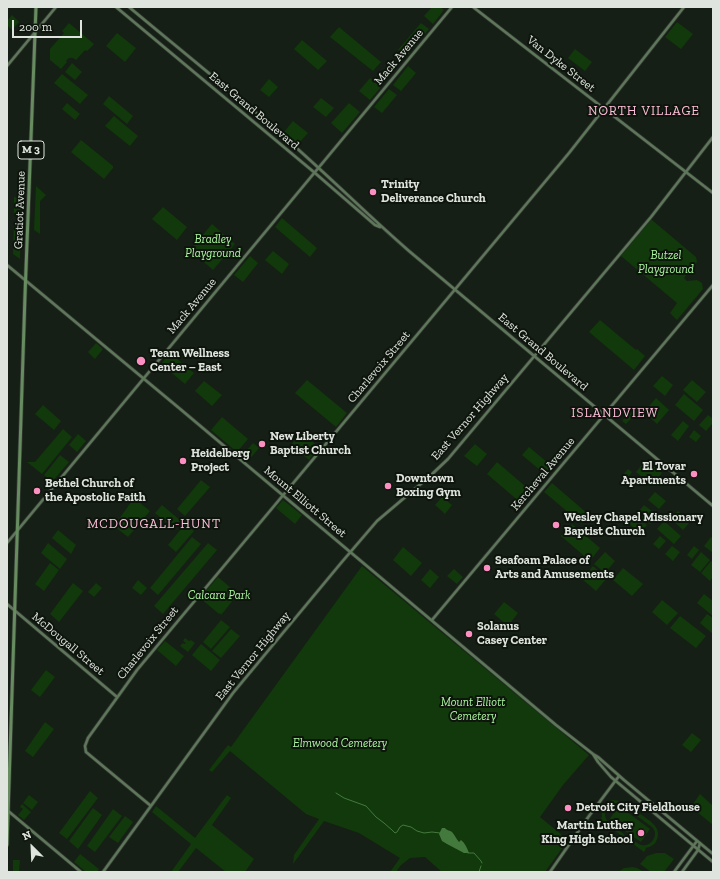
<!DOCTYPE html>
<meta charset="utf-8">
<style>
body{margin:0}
#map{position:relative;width:720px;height:879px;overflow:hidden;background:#161f15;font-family:"Zilla Slab",serif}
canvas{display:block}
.frame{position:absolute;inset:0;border:8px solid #dfe5de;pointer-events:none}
.north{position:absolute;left:12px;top:827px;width:40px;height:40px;-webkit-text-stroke:3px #0d150c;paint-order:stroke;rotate:336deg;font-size:11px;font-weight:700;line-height:16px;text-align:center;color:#dfe5de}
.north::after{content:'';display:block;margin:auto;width:14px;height:18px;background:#dfe5de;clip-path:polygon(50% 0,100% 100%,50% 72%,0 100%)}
.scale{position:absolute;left:12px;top:20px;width:70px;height:18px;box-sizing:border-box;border:2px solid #dfe5de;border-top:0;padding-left:5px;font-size:12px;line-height:14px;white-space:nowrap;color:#dfe5de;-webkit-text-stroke:3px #0d150c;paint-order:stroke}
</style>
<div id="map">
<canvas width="720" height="879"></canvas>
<div class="frame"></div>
<div class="north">N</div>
<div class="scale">200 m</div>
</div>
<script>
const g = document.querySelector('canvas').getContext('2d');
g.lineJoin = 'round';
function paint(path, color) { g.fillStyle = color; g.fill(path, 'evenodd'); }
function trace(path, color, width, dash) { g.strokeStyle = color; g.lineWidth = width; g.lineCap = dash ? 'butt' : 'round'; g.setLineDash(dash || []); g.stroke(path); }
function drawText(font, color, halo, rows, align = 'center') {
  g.font = font + ' "Zilla Slab",serif'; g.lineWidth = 4; g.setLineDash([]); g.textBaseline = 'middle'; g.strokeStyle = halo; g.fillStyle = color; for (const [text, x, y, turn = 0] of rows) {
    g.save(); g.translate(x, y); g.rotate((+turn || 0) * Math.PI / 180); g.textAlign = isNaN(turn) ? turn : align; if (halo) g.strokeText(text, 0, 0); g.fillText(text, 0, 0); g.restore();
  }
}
paint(new Path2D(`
 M432 7H440L444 10 433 24 424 16Z
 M12 15 19 22 12 30 7 25V21Z
 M677 22 693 34 681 49 665 37Z
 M69 23 94 44 87 51 85 50 76 60C72 57 69 57 66 61L67 62 61 69 50 60V49L64 33 62 31Z
 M421 23 429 29 406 57 398 50Z
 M339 27 381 62 373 71 330 37Z
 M117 33 136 48 125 62 106 46Z
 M302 40 327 61 318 70 294 49Z
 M575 49 592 62 585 71 568 58Z
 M72 63 82 72 75 80 65 72Z
 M408 66 416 73 401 91 393 85Z
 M62 74 88 95 80 104 54 83Z
 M370 78 381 87 370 100 359 91Z
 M269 79 278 87 269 97 260 90Z
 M389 89 397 95 382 113 374 107Z
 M109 96 133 116 127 124 103 104Z
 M321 98 334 108 326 117 313 107Z
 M67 103 80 114 75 120 62 109Z
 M349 103 360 112 342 133 331 123Z
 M114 116 138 136 130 146 105 126Z
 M293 121 308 133 298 144 284 132Z
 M81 140 113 166V168L104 179 71 152Z
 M36 186 46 195 40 201V234L34 230Z
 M14 197 23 198 22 219 14 213Z
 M163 207 187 227 177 240 152 219Z
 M282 218 317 248 310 257 275 227Z
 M651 220H652L696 257 697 262 684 278 687 281 697 280 702 283 703 289 677 320 670 313 677 303 621 256Z
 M14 221 21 228 20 259 13 254Z
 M212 224 235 244 213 270 190 250Z
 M273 251 289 264 282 274 265 260Z
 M250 256 258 263 243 282 234 275Z
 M600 320 636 350 637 349 645 356 634 370 589 332Z
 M96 343 103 349 95 359 88 352Z
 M170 353 194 373 185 384 161 364Z
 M662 376 673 385 665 396 653 386Z
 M307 380 347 413 336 427 295 393Z
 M692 380 706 392 697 402 683 390Z
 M204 381 222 395 212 406 195 391Z
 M684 394 703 410 694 421 675 405Z
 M656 398 669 410 657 424 644 412Z
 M43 405 61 421 54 430 35 414Z
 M633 409 637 412 626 424 622 421Z
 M708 415 713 419V423L706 431 699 425Z
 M222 417 248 439 237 452 211 430Z
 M683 421 689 426 678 441 671 435Z
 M63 429 72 437 42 474 27 462H35Z
 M694 430 701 436 696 442 689 437Z
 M301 432 319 447 309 460 291 445Z
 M78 434 86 441 77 452 69 445Z
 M253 443 259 448 248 461 242 456Z
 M475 444 487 454 477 466 464 456Z
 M529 447 554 468 547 476 522 455Z
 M60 455 69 462 52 482 44 475Z
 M646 460 662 473 652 485 636 472Z
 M497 462 532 492 522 504 487 474Z
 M628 469 632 472 625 481 621 477Z
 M201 480 210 487 185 516 177 509Z
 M552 483 588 514 581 523 544 492Z
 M655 492 666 501 659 509 648 500Z
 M442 497 452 505 445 514 435 505Z
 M134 498 150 511 128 537 114 526Z
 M283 500 302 515 295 524 276 508Z
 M162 505 181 521 174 529 155 513Z
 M644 505 657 515 650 524 637 513Z
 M678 511 690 522 683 530 671 519Z
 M635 515 647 525 640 533 628 523Z
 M664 521 681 536 674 544 657 529Z
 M185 524 194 531 176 552 168 545Z
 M572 524 600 548 590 561 561 536Z
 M58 530 76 545 71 554 52 538Z
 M660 536 666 541 659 549 653 544Z
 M192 537 201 544 158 595 150 588Z
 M711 537 713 539V553L704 546Z
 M48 543 67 559 60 569 41 553Z
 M208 543 217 550 163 614 154 606Z
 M672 546 680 552 673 561 665 554Z
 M694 546 699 550 692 559 687 555Z
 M403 547 422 563 411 576 393 560Z
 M605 552 615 561 605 573 594 564Z
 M701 552 710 560 700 572 691 565Z
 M711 561 713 562V577L710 581 701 573Z
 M50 563 59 570 44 591 35 584Z
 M362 566 589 755 563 785 540 817 568 840 545 872H442L425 857 410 858 401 865 396 872H390L400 858 359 833 324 821 293 864 294 855 319 819 306 814 230 751 212 772 209 770 228 745 231 747Z
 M593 566 607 578 596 591 582 579Z
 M623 568 643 584 632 596 613 580Z
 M430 569 439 577 430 588 421 580Z
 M454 569 463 577 457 584 447 576Z
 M218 577 238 594 221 615 220 613 219 614 200 598Z
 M138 580 147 588 141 595 132 588Z
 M73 583 83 591 59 622 50 614Z
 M96 583 102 588 94 597 88 592Z
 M704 594 713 601V616L697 603Z
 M662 600 678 613 667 625 652 612Z
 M504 602 518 613 508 626 494 614Z
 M707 614 713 618V634L700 623Z
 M680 616 706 636 696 648 670 628Z
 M221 620 230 627 211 649 203 642Z
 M231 629 240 636 221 658 212 651Z
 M185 638 189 641 191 640 195 643 188 652 180 646 183 643 184 644 186 643 183 641Z
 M165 641 184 656 176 666 157 650Z
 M201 644 220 660 211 671 192 655Z
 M46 670 55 677 40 697 31 690Z
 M45 722 54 729 33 757 25 751Z
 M692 733 701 740 691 752 682 745Z
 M90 791 98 798 67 839 59 833Z
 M700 794 713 806V825L691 807Z
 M29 795 38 802 32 810 23 803Z
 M227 795 231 798 212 825 254 859 245 872H226L196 848 178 872H171L191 844 152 812 156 806 195 838Z
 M613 800 620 801 624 803C631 808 651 820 655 826 658 830 659 834 657 839 656 844 651 847 645 848L646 849 644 852 600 820 602 817C601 809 605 803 613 800ZM614 803 619 804 622 805 652 827C655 830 656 834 654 838 652 843 647 846 642 845 636 844 614 827 608 822 602 814 605 806 614 803Z
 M22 804 31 812 24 820 18 815 23 809 20 807Z
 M619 806 650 829 641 842 609 820Z
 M93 808 102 815 78 849 69 841Z
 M113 809 122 816 95 852 87 846Z
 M125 816 133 822 118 843 109 837Z
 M656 853H665L674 859 664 872H651L640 864 647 856Z
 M80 854 99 869 97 872H86L74 862Z
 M13 860H20L19 872H13Z
 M633 867 637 868 644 872H618L624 868Z`), '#11390b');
paint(new Path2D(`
 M442 828H445C447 831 450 830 452 832 455 835 456 839 459 842L461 840C465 843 467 848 469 853H464L447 844 442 841 439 834Z`), '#44793d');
trace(new Path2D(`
 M336 793 344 798 366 806 376 817 384 823 392 830 395 833 397 832 400 827 403 825 411 827 417 831 424 833 432 832 440 833
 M468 853H474L481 861 482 863
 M479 872 481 866`), '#44793d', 1);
const secondary = new Path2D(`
 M116 7 315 173 375 225 380 227
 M129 7C178 48 228 88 276 130 322 169 364 212 409 251L713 506
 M473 7 713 193
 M7 66 56 7
 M7 265 179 408 556 725 593 754 598 757 624 780 713 854
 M7 543 452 7
 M7 604 117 697
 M432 620 713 285
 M593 754 598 762 611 777 713 862
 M151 806 86 752 85 746 88 738 137 670 569 153 684 7
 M7 810 81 872
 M103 872 233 693 341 563 377 521 429 477 448 459 651 217 713 137
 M550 872 589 816 619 776
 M674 872 697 841
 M682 872 698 850 700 843`);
const primary = new Path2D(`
 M7 845 25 295 36 7`);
trace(secondary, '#333933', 4);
trace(primary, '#333933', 4.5);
trace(secondary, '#5e765a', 2.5);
trace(primary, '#668c60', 3);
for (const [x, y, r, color] of [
 [373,192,4,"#fc8fc2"],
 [141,361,5,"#fc8fc2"],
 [262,444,4,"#fc8fc2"],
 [183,461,4,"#fc8fc2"],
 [694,474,4,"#fc8fc2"],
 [388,486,4,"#fc8fc2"],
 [37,491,4,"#fc8fc2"],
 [556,525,4,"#fc8fc2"],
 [487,568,4,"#fc8fc2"],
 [469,634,4,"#fc8fc2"],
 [568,808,4,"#fc8fc2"],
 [641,833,4,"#fc8fc2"]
]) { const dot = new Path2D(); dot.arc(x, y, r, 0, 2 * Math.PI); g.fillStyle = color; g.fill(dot); trace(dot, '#0d150c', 1.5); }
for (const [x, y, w] of [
 [31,150,26]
]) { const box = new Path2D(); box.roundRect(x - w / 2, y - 9, w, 18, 3); g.fillStyle = '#0d150c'; g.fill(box); trace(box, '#dfe5de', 1); }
drawText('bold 11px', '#dfe5de', null, [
 ["M 3",31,150]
]);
drawText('12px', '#dfe5de', '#0d150c', [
 ["Mack Avenue",399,57,-50],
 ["Van Dyke Street",561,64,38],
 ["East Grand Boulevard",254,111,40],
 ["Gratiot Avenue",20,210,-88],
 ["Mack Avenue",192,306,-50],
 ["East Grand Boulevard",543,352,40],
 ["Charlevoix Street",379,367,-50],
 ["East Vernor Highway",470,417,-49],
 ["Kercheval Avenue",543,474,-50],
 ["Mount Elliott Street",305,502,40],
 ["Charlevoix Street",148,643,-51],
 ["McDougall Street",68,644,40],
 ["East Vernor Highway",253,656,-51]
]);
drawText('bold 12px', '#dfe5de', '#0d150c', [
 ["Trinity",381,185],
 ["Deliverance Church",381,199],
 ["Team Wellness",150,354],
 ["Center – East",150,368],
 ["New Liberty",270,437],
 ["Baptist Church",270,451],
 ["Heidelberg",191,454],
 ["Project",191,468],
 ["El Tovar",686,467,"right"],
 ["Apartments",686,481,"right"],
 ["Downtown",396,479],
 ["Boxing Gym",396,493],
 ["Bethel Church of",45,484],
 ["the Apostolic Faith",45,498],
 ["Wesley Chapel Missionary",564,518],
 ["Baptist Church",564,532],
 ["Seafoam Palace of",495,561],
 ["Arts and Amusements",495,575],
 ["Solanus",477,627],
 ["Casey Center",477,641],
 ["Detroit City Fieldhouse",576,808],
 ["Martin Luther",633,826,"right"],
 ["King High School",633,840,"right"]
], 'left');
drawText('italic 12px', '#acf7a0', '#0d150c', [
 ["Bradley",213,240],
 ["Playground",213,254],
 ["Butzel",666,256],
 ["Playground",666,270],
 ["Calcara Park",219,596],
 ["Mount Elliott",473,703],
 ["Cemetery",473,717],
 ["Elmwood Cemetery",340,744]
]);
g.letterSpacing = '1px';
drawText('13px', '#ffc0db', '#0d150c', [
 ["NORTH VILLAGE",644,111],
 ["ISLANDVIEW",615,413],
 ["MCDOUGALL-HUNT",154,524]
]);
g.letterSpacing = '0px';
</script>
